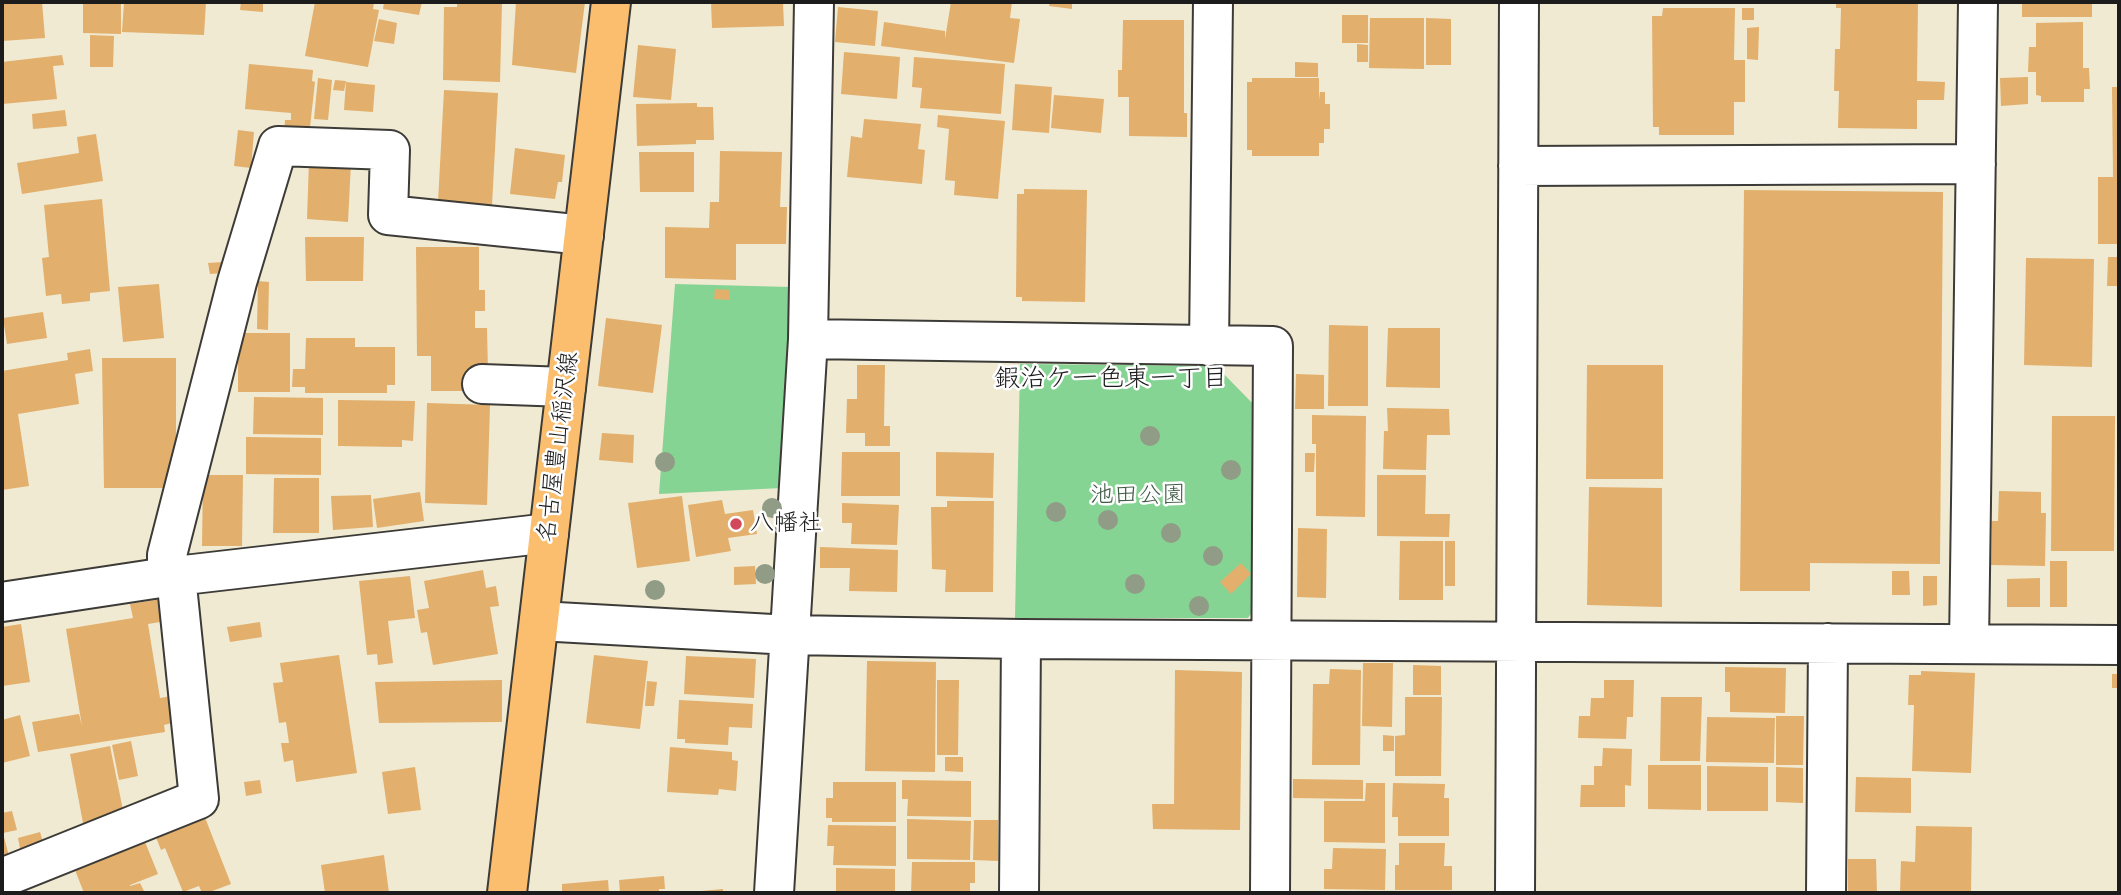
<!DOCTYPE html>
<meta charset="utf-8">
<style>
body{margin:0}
#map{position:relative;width:2121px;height:895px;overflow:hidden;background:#f0ead2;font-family:"Balsamiq Sans",sans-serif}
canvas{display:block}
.frame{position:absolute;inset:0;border:4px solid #1c1c1c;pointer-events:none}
</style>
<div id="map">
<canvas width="2121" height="895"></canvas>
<div class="frame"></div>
</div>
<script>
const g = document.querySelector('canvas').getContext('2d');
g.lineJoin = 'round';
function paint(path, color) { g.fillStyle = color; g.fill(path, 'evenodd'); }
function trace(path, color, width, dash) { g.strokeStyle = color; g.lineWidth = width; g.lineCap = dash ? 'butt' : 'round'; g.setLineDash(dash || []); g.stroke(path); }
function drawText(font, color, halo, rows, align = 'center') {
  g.font = font + ' "Balsamiq Sans","Klee One",sans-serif'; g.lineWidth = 5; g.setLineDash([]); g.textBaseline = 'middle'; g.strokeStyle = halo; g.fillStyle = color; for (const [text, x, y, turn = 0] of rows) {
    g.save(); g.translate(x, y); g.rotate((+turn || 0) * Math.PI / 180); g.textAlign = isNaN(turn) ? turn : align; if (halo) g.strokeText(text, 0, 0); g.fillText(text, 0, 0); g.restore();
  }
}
paint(new Path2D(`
 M675 284 791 287 782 488 659 494Z
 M1020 364 1216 366 1258 409 1259 602 1248 618H1015Z`), '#86d493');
paint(new Path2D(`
 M2 2H42L45 38 2 41Z
 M83 2H121V34L83 33Z
 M124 2H206L204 35 122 32Z
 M241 2H263V12L240 10Z
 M315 2H374L373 9 379 10 368 67 305 56Z
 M384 2H422L419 15 383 9Z
 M457 2H502L500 82 443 80 444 7H457Z
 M516 2H585L576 73 512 65Z
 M711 2H783L784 26 712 28Z
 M951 2H1012L1010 18 1020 19 1014 63 881 46 884 22 945 31V39Z
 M1050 2H1072V9L1049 6Z
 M1836 2H1918L1917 81 1945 82 1944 100H1917V129L1838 128 1839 91H1834L1835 49H1840L1841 8H1836Z
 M2022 2H2092V17H2022Z
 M838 7 878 11 875 46 835 42Z
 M1663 8H1735L1734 60H1745V102H1734V135H1659V127H1653L1652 16H1662Z
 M1742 8H1754V20H1742Z
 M1342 15H1368V43H1342Z
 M1370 18H1424V69L1369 68Z
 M1426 18 1451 19V65H1426Z
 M379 19 397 23 394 44 374 41Z
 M1123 20H1184V113H1187V137L1129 136V97H1118V70H1122Z
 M2083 22V68H2089L2090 89H2084V102H2041V96L2036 95V72H2028L2029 47H2036V23Z
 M1759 27 1758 60 1747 59V28Z
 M90 35 114 36 113 67H90Z
 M1357 44 1368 45V62H1357Z
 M638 45 676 49 671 100 633 97Z
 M844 52 900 57 897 99 841 94Z
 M62 55 64 65 53 66 57 99 2 104V62Z
 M914 57 1005 64 1001 114 920 108 922 88 912 87Z
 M1295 62 1318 63V77H1295Z
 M249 64 313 70 312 81 315 82 309 136 284 134 285 120H291V113L245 109Z
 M2028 77V104L2001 106 2000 78Z
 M318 78 332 80 328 120 314 119Z
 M1252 78H1319V100L1320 92H1325V104H1330V129H1324V143H1319V156H1252V150H1247V82H1252Z
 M335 80 346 81 344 91 333 90Z
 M346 82 375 85 373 112 344 110Z
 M1015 84 1052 87 1049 133 1012 130Z
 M2112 87H2119V244H2098V177H2113Z
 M444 90 498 93 492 205 438 202Z
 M1054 95 1104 99 1101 133 1051 128Z
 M697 103V107H713L714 140H696V144L637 146 636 104Z
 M65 110 67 126 33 129 32 114Z
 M938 115 1005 121 998 199 954 195 955 181 945 180 949 129 937 127Z
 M864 119 921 124 918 149 925 150 922 184 847 177 851 136 862 138Z
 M238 130 254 132 251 168 234 166Z
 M96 134 103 181 22 194 17 163 79 153 77 137Z
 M515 148 565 155 562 182H558L555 199 510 194Z
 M720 151 782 152 780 207H787L786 244H736V280L665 278V227L709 228 710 202H719Z
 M639 152H694V192H640Z
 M309 161 351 163 348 222 307 219Z
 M1024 189 1087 190 1085 302 1022 301V297H1016L1017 194H1024Z
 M1744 190 1943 192 1940 564 1810 563V591H1740Z
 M102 199 110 291 90 293V301L62 304 61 294 46 296 42 258 49 257 44 205Z
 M305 237H364L363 281H306Z
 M416 247H479V290H485V311H475V328H487L488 373 472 391H431V356H417Z
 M2108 257H2119V286H2107Z
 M2026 258 2094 259 2092 367 2024 365Z
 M223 262 224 273 210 274 208 263Z
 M258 281 269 282 268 330 257 329Z
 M159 284 164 338 123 342 118 287Z
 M715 289 730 290V300L714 299Z
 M43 312 47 338 7 344 3 318Z
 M606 318 662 325 653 393 598 386Z
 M1329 325 1368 326V406H1328Z
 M1388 328H1440V388L1386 387Z
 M238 333H290V392H238Z
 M306 338H355V347H395V385H387V393H305V387H292L293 369H305Z
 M90 349 93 371 75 374 79 404 18 414 29 486 2 490V371L68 360 67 353Z
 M102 358H176V488H104Z
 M857 365H885L884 426H890V446H865V433H846L847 399H857Z
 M1587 365H1663V479H1586Z
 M1296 374 1324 375V409H1295Z
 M254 397 323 398V435L253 434Z
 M338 400 415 401 413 441 402 440V447L338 446Z
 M427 403 490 405 487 505 425 503Z
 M1387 408 1449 409 1450 435H1427L1426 470 1383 469 1384 431H1388Z
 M1312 415 1366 416 1365 517 1316 516V444H1312Z
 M2052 416H2115L2114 551H2051Z
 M602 433 634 435 633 463 599 460Z
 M246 437 321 438V475L246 474Z
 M842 452H900V496H841Z
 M936 452 994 453 993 498 936 496Z
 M1305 453H1315L1314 472H1305Z
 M203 475H243L242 546H202Z
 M1377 475H1426L1425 514H1450L1449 537 1377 536Z
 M274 478H319V533H273Z
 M1589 487 1662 488V607L1587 605Z
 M1999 491 2041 492V513H2046L2045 566 1991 565 1992 521H1998Z
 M420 492 424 521 377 528 373 499Z
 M371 495 373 527 333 530 331 496Z
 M682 496 690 561 637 568 628 503Z
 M722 500 725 514 753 510 757 534 728 538 731 551 696 557 688 505Z
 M947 501H994L993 592H945L946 570 932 569 931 507H947Z
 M842 503 899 505 897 545 851 544 852 523H842Z
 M1298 528 1327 529 1326 598 1297 597Z
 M1400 541H1443V600H1399Z
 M1445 541H1455V586H1445Z
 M820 547 898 550 897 592 849 591 850 568H820Z
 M2050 561H2067V607H2050Z
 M1241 563 1251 574 1231 594 1220 582Z
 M755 566 756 584 734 585V567Z
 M483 570 486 588 496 586 499 606 490 607 498 654 433 665 427 632 421 633 417 610 429 608 424 581Z
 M1892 571H1909L1910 595H1892Z
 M410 576 415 618 388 621 393 663 378 665 377 654 367 655 359 581Z
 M1923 576H1937V605L1923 606Z
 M2040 578V607H2007V579Z
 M162 599 166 621 148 624 160 698 172 696 176 722 164 725 165 732 38 752 32 722 79 714 82 726 66 629 133 618 130 604Z
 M260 622 262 637 230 642 227 627Z
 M21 624 30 682 2 686V627Z
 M339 655 357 773 296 782 293 760 284 762 281 743H289L286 722 279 723 273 683 283 682 280 663Z
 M594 655 648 661 640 729 586 723Z
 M686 656 756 659 754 698 684 694Z
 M867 661 936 662 935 772 865 771Z
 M1363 663H1393L1392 727 1362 726Z
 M1413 665 1441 666V695H1413Z
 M1725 667 1786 668 1785 713 1730 712V692H1725Z
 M1330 669 1361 670 1360 765H1312L1313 684H1329Z
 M1175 670 1242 672 1240 830 1153 829 1152 804H1174Z
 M1921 671 1975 673 1971 773 1912 771 1914 705H1908L1909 675H1921Z
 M2112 674H2119V688H2112Z
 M502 680V722L379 723 375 682Z
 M937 680H959L958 755H937Z
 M1604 680H1634L1633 717H1627L1626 739 1578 738 1579 716H1590L1591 698H1604Z
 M647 681 657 682 654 706H645Z
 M1405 697H1442L1441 776H1395V736L1405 735Z
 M1661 697H1702L1700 761H1660Z
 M679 700 753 704 752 728 729 727 728 745 685 743V739H677Z
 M20 715 30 756 2 763V720Z
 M1776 716H1804L1803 765H1776Z
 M1707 717 1775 718 1774 763 1706 762Z
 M1383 735 1394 736V751H1383Z
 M131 741 138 776 119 780 112 745Z
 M110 746 124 815 83 823 70 754Z
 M670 747 732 752V760L738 761 736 791 719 789 718 795 667 792Z
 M1603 748 1632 749 1631 786 1625 785V807H1580L1581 785H1594V766H1602Z
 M945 757H963V772L945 771Z
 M1648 765H1701V810L1648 809Z
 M1707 766 1768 767V811H1707Z
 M415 767 421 810 388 814 382 772Z
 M1776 767 1803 768V803L1776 802Z
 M1856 777 1911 778V813L1855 812Z
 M1293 779 1363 780V799L1293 798Z
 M260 780 262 793 246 796 244 782Z
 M902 780 971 781V817L907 816 908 799H902Z
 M833 782H896V822H832V818H826V798H833Z
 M1366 783H1385V843L1324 842V801H1365Z
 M1393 783 1445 784 1444 798H1449V836H1398V817H1392Z
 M12 811 17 830 3 833 10 860 2 861V813Z
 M204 815 231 884 207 893H202L199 886 183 892 165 848 161 850 155 835Z
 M907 819 971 821 970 860 907 859Z
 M974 820H998V861L973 860Z
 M828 825 896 826V866L833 865 834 846H827Z
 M1916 826 1972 827 1971 893H1900L1901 861 1915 862Z
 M40 832 45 849 21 854 18 838Z
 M143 837 158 874 130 885V886L140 883 145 893H84L75 870 92 863 90 859Z
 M1399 843H1445L1444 866H1452V890H1395V865H1399Z
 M1333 848 1386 849 1385 890 1324 889V869H1332Z
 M384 855 389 893H325L321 865Z
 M1848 859H1876L1877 893H1848Z
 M912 862H975V883H970V893H911Z
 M836 868 895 869V893H836Z
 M664 876 665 889H659V893H620L619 880Z
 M608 880 609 893H562V884Z
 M723 889V893H701V891Z`), '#e2af6c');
const minor = new Path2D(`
 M1518 166 1976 164
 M808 339 1273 346 1270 893
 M1209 346 1213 2
 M482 384 566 387
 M167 577V555L237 282 278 146 390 150 388 215 584 235
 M2 602 167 577 549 533
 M539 621 790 635 1021 639 2119 645
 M1969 644 1978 2
 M2 878 199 799 176 576
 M774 893 808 339 814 2
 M1019 893 1021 639
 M1515 893 1519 2
 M1826 893 1828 643`);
const major = new Path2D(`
 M507 893 611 2`);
trace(minor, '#3c3b37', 42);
trace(major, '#3c3b37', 42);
trace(minor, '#fff', 38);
trace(major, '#fabe6e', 38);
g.fillStyle = '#909c85';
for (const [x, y] of [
 [1150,436],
 [665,462],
 [1231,470],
 [772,508],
 [1056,512],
 [1108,520],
 [1171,533],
 [1213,556],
 [765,574],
 [1135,584],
 [655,590],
 [1199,606]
]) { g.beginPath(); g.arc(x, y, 10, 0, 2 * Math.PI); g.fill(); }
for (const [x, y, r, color] of [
 [736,524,7,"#d1495b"]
]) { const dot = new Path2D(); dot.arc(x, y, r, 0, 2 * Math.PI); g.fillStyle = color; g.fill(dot); trace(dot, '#fff', 2.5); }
drawText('24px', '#1c1c1c', '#fff', [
 ["名古屋豊山稲沢線",559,447,-83]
]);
drawText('24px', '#415c46', '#fff', [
 ["池田公園",1138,496]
]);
drawText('24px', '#1c1c1c', '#fff', [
 ["八幡社",750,524]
], 'left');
drawText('26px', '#1c1c1c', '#fff', [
 ["鍜治ケ一色東一丁目",1111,379]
]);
</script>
